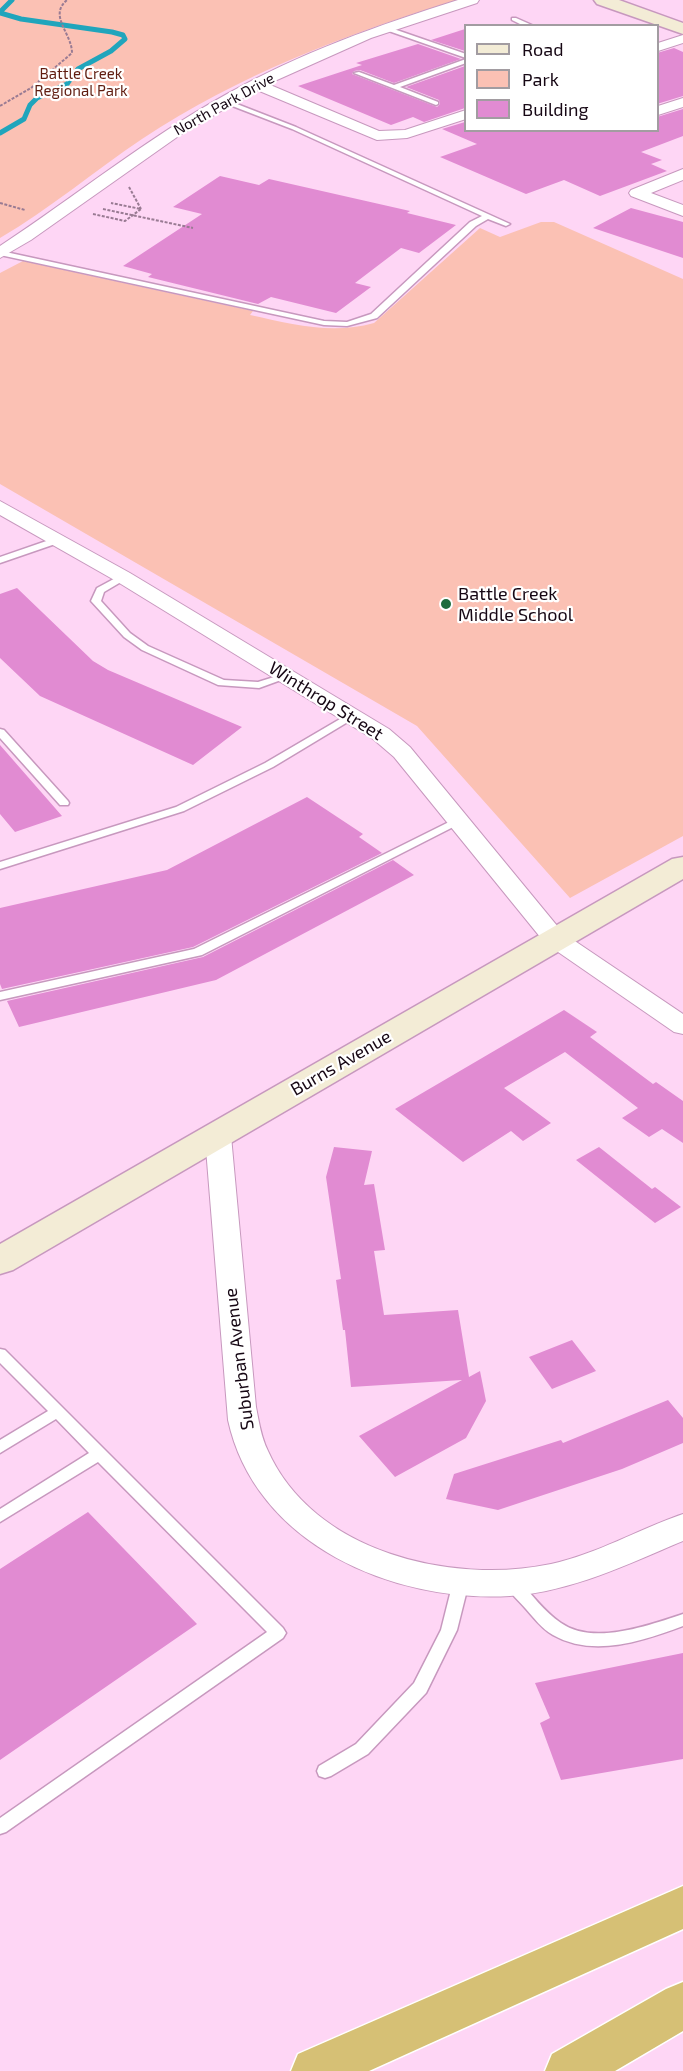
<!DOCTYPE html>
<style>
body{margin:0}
#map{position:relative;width:683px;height:2071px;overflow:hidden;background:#fed6f5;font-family:"Exo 2",sans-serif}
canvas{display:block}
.legend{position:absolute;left:464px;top:24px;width:195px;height:108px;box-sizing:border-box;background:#fff;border:2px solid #a29ca1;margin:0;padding:8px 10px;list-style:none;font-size:18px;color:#160714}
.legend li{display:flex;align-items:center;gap:12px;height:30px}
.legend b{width:30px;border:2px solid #a29ca1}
</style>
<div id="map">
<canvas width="683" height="2071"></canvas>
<ul class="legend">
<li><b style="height:8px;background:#f3ecd6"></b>Road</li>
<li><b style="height:16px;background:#fbc1b4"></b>Park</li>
<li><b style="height:16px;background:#e18bd2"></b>Building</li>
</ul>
</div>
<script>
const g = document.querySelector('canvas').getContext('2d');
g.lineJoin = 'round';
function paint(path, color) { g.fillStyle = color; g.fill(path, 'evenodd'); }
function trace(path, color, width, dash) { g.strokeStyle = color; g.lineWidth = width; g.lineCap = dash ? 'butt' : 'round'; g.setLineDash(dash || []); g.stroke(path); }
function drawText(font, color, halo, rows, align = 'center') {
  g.font = font + ' "Exo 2",sans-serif'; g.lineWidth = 4.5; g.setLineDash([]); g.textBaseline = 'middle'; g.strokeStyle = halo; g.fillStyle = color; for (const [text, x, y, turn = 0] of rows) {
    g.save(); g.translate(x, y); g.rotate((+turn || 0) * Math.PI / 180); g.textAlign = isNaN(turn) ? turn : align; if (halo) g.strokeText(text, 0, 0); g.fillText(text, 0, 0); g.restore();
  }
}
paint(new Path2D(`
 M0 0H457C346 34 239 75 142 139 94 171 50 209 0 238Z
 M541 222H554L683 279V836L570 898 417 726 0 484V273L23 261 253 311 250 315C292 324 331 335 374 323L480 228 500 237Z`), '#fbc1b4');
trace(new Path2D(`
 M0 12 12 0
 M0 13 21 19 112 32 123 35 125 39 111 51 78 69 67 84 37 98 30 105 24 119 0 133`), '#20a5bc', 5);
paint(new Path2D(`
 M465 29V51L431 40Z
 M418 44 461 59 394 83 360 70 354 71 352 74 437 107 440 104 439 100 406 87 465 66V108L424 122 413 117 391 125 298 86 362 65 356 63Z
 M674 48 683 52V96L657 104V53Z
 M683 109V136L641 152 662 160 651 164 667 171 600 196 564 180 526 194 440 157 477 144 442 129 465 122V130H657V117Z
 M220 176 259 185 269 179 410 211 407 213 456 225 419 253 401 248 355 283 371 287 336 313 271 297 258 304 148 277 152 274 123 266 202 214 173 207Z
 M631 208 683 222V258L593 228Z
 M17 588 93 661 108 670 242 727 193 765 40 696 0 658V594Z
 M0 745 62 816 15 832 0 814Z
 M307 797 363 834 359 837 382 853 193 947 2 989 0 984V908L167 870Z
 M393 860 414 875 216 980 19 1027 7 1001 203 957Z
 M564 1010 597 1032 590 1037 653 1084 656 1082 683 1101V1143L662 1129 649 1137 622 1118 638 1108 565 1052 504 1088 551 1123 523 1141 511 1131 463 1162 395 1109Z
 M334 1147 372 1151 364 1185 374 1184 385 1250 374 1251 384 1315 458 1310 469 1377 480 1371 486 1401 466 1438 395 1477 359 1436 462 1380 351 1387 345 1330H343L336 1280 341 1279 326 1177Z
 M599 1147 652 1189 655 1187 681 1207 655 1223 576 1160Z
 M572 1340 596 1371 552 1389 529 1357Z
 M668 1400 683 1418V1443L622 1469 498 1510 446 1499 454 1474 561 1440 563 1443Z
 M88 1512 197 1624 0 1760V1569Z
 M683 1653V1759L561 1780 540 1723 550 1718 535 1683Z`), '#e18bd2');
const lane = new Path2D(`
 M512 18H516L534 26H524L512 20Z
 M385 26 466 54V58L383 29 382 28Z
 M466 59V63L400 87 438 102V104L436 105 354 73 359 72 394 85Z
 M224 99 296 127 510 224 506 226 488 219 476 226 377 318 347 326 324 325 0 255 1 251 324 321 347 322 371 314 470 222 482 216 292 129 222 102V100Z
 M58 537 63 540 61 542 0 563V557Z
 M123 574 126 575V579L104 592 101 601 130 633 148 646 224 680 258 682 287 673 292 676 259 688 218 685 142 650 124 637 91 601 97 588Z
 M352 712 356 713V717L273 767 184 811 0 869V862L176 807 265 763Z
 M0 729 4 730 68 801 69 803 68 805H60L0 738Z
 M459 817 464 820 463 822 202 955 0 1000V992L194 949Z
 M0 1349 5 1350 283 1628 286 1633 283 1638 6 1832 0 1834V1818L267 1632 98 1462 0 1522V1509L89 1453 56 1419 0 1453V1440L48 1411 0 1363Z
 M461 1576 466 1578 469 1582 457 1630 426 1693 368 1754 331 1776 325 1778 319 1776 317 1771 319 1766 356 1744 414 1683 441 1630 453 1582 456 1578Z
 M513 1578 518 1580C532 1594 544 1612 561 1623 593 1646 650 1625 683 1614V1626C643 1641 593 1658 553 1635 542 1629 534 1618 526 1609 519 1601 510 1593 505 1584L508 1580Z`);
const street = new Path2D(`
 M458 0H479L477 3 371 38 268 84 379 131 405 130 466 110V119L407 138 377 140 257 90 180 135 31 240 0 258V246C76 196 147 138 227 94 300 53 379 25 458 0Z
 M683 35V43L658 51V43Z
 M683 98V107L658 115V106Z
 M683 169V180L651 193 683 205V216L631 196 629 193 631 190Z
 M0 501 130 573 389 729 410 747 563 933 683 1014V1034L674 1032 545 943 394 757 373 739 116 581 0 515Z
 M218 1127 227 1130 231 1136 256 1407C259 1422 261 1437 268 1451 313 1552 451 1585 551 1564 597 1554 639 1529 683 1514V1541C628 1564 571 1592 510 1596 393 1603 255 1544 228 1420L205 1136 209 1130Z`);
const secondary = new Path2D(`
 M594 0H619L683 23V34L597 4Z
 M683 857V879L13 1270 0 1274V1244L672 859Z`);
const highway = new Path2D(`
 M683 1886V1929L369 2071H291L298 2054Z
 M683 1982V2031L615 2071H545L552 2054 666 1989Z`);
trace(lane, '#c798be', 3);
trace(street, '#c798be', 2);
trace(secondary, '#c798be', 3);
trace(highway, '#fff', 3);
trace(new Path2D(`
 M0 106 31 88 72 53C72 33 48 16 67 0
 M129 187 141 209
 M0 203 25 210
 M103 209 193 228
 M93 214 125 221 141 209 111 203`), '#997b93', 2, [3, 1.5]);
paint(lane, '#fff');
paint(street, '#fff');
paint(secondary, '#f3ecd6');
paint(highway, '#d6c075');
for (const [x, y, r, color] of [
 [446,604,6,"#1b6c3d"]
]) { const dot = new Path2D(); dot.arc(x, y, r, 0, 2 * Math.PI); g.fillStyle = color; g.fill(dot); trace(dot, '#fff', 2); }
drawText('15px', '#601d10', '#fff', [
 ["Battle Creek",81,74],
 ["Regional Park",81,91]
]);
drawText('15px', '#160714', '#fff', [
 ["North Park Drive",224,104,-29]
]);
drawText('18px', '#160714', '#fff', [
 ["Battle Creek",458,594],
 ["Middle School",458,615]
], 'left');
drawText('18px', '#160714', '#fff', [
 ["Winthrop Street",326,701,32],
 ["Burns Avenue",341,1063,-30],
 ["Suburban Avenue",239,1359,-97]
]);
</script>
